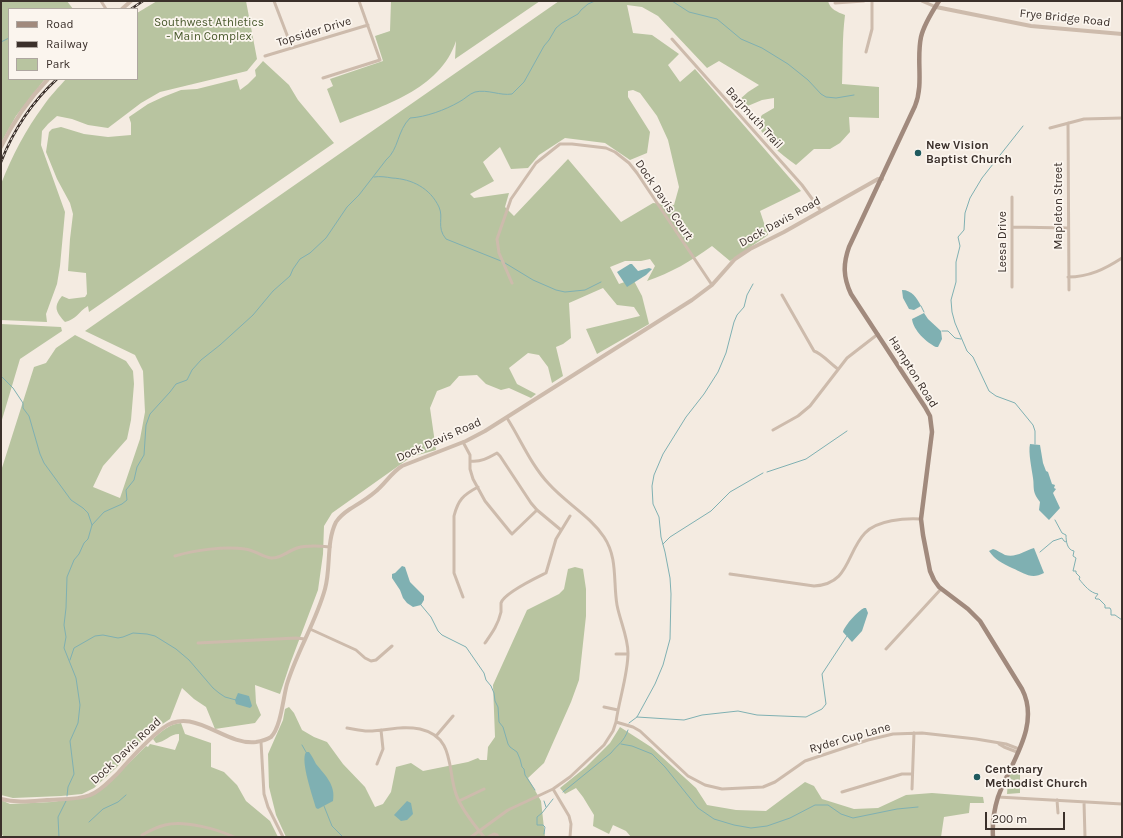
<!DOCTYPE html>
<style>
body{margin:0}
#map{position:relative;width:1123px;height:838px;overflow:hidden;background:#f4ebe1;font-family:Karla,sans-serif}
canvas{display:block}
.frame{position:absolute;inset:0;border:2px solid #3b302b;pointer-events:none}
.legend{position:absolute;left:8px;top:8px;width:130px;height:72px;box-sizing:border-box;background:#fbf5ee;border:1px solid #aea6a0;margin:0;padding:5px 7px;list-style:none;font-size:12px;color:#3b302b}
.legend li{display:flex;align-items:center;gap:8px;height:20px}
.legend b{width:20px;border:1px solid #aea6a0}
.scale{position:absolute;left:985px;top:812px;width:80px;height:18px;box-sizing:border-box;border:2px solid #3b302b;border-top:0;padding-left:5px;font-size:12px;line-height:14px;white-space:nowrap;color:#3b302b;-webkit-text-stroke:3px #fbf5ee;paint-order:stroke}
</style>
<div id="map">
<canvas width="1123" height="838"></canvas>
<div class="frame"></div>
<ul class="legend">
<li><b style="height:5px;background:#a18a7d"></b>Road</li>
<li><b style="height:5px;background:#3b302b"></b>Railway</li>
<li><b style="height:11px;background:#b8c4a0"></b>Park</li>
</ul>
<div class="scale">200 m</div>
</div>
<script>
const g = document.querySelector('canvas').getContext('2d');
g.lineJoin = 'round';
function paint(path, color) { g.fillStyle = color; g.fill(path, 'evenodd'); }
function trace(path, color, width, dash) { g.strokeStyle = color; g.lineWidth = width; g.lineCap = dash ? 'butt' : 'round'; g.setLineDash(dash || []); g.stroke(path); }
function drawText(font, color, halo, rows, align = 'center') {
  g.font = font + ' Karla,sans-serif'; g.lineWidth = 3.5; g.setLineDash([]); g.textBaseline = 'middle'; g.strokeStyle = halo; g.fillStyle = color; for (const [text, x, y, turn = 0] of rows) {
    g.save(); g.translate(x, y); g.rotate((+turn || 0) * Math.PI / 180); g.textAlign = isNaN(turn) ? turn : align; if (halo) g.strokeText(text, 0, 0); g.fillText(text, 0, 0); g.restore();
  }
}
paint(new Path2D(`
 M1 1H67L73 9H9V79H45L16 116 1 143Z
 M157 1H246L257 59 247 71 160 92 141 103 108 128 88 125 72 119 57 116 48 124 42 131 41 145 65 212 60 266 57 284 46 314 47 322 1 320V184C12 156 26 129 44 105 50 96 59 87 66 79H137V13Z
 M391 1H540L455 59 456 41C440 90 382 106 340 123L327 89 333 86 330 79 383 61 375 36 390 31Z
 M559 1H828C830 9 837 12 845 15 842 38 843 61 842 84L879 87V118L849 117 850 132 840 143 830 149H814L796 165C779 153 766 142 757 123L762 115 774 108V98L762 100 743 108 739 100 748 92 759 85 719 61 707 68 658 16 642 7 627 5 633 33 652 35 679 54 668 65 680 82 695 69 801 191 760 211 768 235 730 261 712 246C691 261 671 273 647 281L655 266 650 259 641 261H625L610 267 619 284 633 279 642 296 649 324 597 354 586 329 640 316 634 307 617 305 603 288 569 303 571 338 563 344 556 347 563 376 552 383 548 367 539 355 528 353 509 368 517 384 536 394 531 398 509 388 501 390 486 384 477 375 459 376 450 386 437 391 430 408 436 450 411 457 332 513 324 526 323 554 318 590 290 664 280 694 255 685 256 703 261 715 255 723 215 729 206 707 194 699 182 688 170 719 149 733 116 768 94 788 82 794 61 796 13 798 1 795V471L34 367 46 363 56 348 75 335 126 361 133 371 134 384 131 420 127 439 103 466 93 487 120 498 140 439 145 412 143 371 135 355 85 331ZM633 90 640 93 657 116 668 140 679 187 674 205 653 203 621 222 568 159 514 216 505 207 509 193 474 198 470 194 494 181 483 162 500 147 511 169 528 168 539 155 565 138 605 143 630 160 647 153 650 132 628 97V91Z
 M263 61 289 85 298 100 334 143 89 312 88 306C78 312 77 319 65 322 56 312 53 307 62 296L69 299 85 297 87 294 86 273 68 271 70 239 73 214 70 203 57 179 46 152 49 132 52 129 61 127 84 134 108 137 131 135V123L129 117 148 104 163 97 181 90 197 89 237 79 240 90 248 84 256 76 255 70Z
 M1 324 61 327 62 331 20 359 1 423Z
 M575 567 583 569 586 589V616L579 680 571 702 544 763 528 778 541 801 545 837H286L276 815 269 787 268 754 283 720 285 709 289 707 294 713 302 730 314 737 327 742 343 764 365 787 375 807 383 804 391 792 396 767 411 763 423 771 468 762 478 758 480 760H487L488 747 495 737 493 685 527 610 559 594 564 589 568 569Z
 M181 723 185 734 211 743V767L224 772 237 785 246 801 270 821 278 837H4L1 833V800L10 804 52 802 91 796 117 775 146 746 148 747 150 744 175 750 179 740V734C170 734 165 742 156 743L153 739C162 731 169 724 181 723Z
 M620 727 651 747 696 788 707 805 736 810 766 811 805 782 814 786 822 799 854 809 878 808 906 795 932 793 983 797 984 803H970L969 813 944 817 941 837H631L626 831 613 825 609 834 593 826 594 815 583 797 576 788 565 794 560 788 586 767 610 743Z
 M1013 768 1020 769V793L1007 794 1008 780Z`), '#b8c4a0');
paint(new Path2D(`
 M630 264H632L638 271 649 268 652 269 646 275 627 287 617 272Z
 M902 290C912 290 917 298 921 306L914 310 909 309 903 298Z
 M924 313 928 319 941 331 942 339 938 347H936C927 343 913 330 912 319Z
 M1030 444 1040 445 1043 463 1046 471 1048 472 1052 484 1055 485 1054 488 1056 489 1053 493 1060 508 1049 520 1039 510 1040 502C1038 499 1036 497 1035 494 1033 489 1034 484 1033 478 1032 470 1028 452 1030 444Z
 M1034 548 1044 573C1031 580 1024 573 1012 568 1002 563 995 560 989 551L993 549C997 550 1001 553 1005 555 1016 558 1024 551 1034 548Z
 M402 566 405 567 410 582 424 596V600L421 605 413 607 407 603 403 598 400 590 392 578V574L395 573Z
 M864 608H866L868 613 862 631 852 642 843 632C845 625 858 611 864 608Z
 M238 693 249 696 252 706 250 708 236 704 235 700Z
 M306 752H309C312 756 314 760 316 764 325 775 336 785 333 801L318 809 316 808C313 797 300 761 306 752Z
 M407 801 411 803 413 814 407 820 401 821 394 815Z`), '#7fb0b2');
trace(new Path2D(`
 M672 1 689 12 717 19 741 39 762 48 788 64 808 80 821 94 826 97 836 98 854 95
 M1 42 9 38
 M1023 126 982 178 970 198 965 213 964 230 958 237 960 246 956 262V282L951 300 952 312 955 323 967 351 973 357 989 391 996 396 1015 403 1033 425 1035 431V444
 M374 177C380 176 386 177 392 178 412 179 430 188 439 207 444 218 436 227 446 239L501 261
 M505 263 533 280 556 290 565 292 585 290 601 282
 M921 306 924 312
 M942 331H948L955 338 961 339
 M1 376 13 388 23 403V408L29 416 40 454 44 463 71 500 83 508 88 513 92 525
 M767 472 806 459 847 431
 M1055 520 1062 533 1066 535C1066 541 1067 550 1074 551L1073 556 1076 558 1073 571H1076V573L1080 577 1079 579C1084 585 1090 593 1098 594L1095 598 1096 599H1099L1105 605V608H1110L1111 610V615H1115L1122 620
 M663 544 670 537 711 511 730 492 763 473
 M1040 552 1053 541 1062 538 1064 541 1066 542
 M421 605 431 617 438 631 442 635 466 647 484 673 486 680 491 686 494 693 495 701 498 707 499 722 503 727 508 744 510 747 517 752 520 759 522 767 524 769 525 775 535 790
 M70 660 74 648 95 636 103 635 118 638 123 637 133 633 147 634 155 636 176 649 189 660 213 688 219 693 225 697 236 700
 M637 717 684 720 702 715 738 711 757 715 806 717 822 709 826 704 822 674 847 636
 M629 723 637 717 655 684 663 665 670 639 671 594 670 578 665 552 661 537 659 517 653 504 652 486 654 475 663 454 686 417 704 394 718 372 726 353 734 322 737 315 744 307 747 295 753 284
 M621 744 632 746 652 754 665 767 698 808 714 819 734 825 751 828 767 826 790 818 815 805H828L841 814 853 818 897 809 918 807
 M302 745 306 752
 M563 792 611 753C618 744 624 742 628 730
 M67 796 68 787 74 774 70 741 78 723 80 705 76 678 64 648 66 637 64 625 66 608 67 577 74 560 79 554 84 543 88 539 92 525 104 512 122 504 127 500 126 490 134 480 137 467 144 455 146 425 150 414 170 392 176 384 187 380 192 370 201 360 220 345 253 315 273 291 290 276 293 269 300 259 310 253 326 238 347 207 359 195 386 160C399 149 397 131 410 118 426 117 445 110 459 102 465 99 469 94 475 92 488 89 500 96 512 94L524 82 544 46 549 40 556 28 562 23 578 14 581 10 588 4 595 1
 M544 801 546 807
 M324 806 332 826 343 837
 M89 822 103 809 118 802 126 795
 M544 834 545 827 543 825H537V817L542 813 553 799
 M59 837 58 817 66 801`), '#7fb0b2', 1);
trace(new Path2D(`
 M101 1 106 9
 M274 1 292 48
 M922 1 936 7
 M835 3 864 1
 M672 39 802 185 821 211
 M866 52 872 29V1
 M265 56 368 25
 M323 78 380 60 359 1
 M1068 123 1069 290
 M1050 128 1084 119 1122 118
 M1012 227 1068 228
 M1068 277C1089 277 1105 269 1122 258
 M512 283 499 253 497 239 511 199 536 163 560 144H572L606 148 615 152 629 163 637 173 712 285
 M1012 287V197
 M782 295 814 351C821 353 831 364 838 369
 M773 430 798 416 810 406 847 358 878 334
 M463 442 470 455V469L473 479 485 501 511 533 512 534 537 510
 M471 461C481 462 488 458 497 453L500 456 531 503 537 510 561 530
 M175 556C195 550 225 546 245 549 255 550 262 557 271 558 280 559 288 551 297 548 307 545 320 546 330 547
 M730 574 814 586C850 584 846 553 865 533 877 520 905 518 921 519
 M463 597 454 573V516C458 500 463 495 478 487
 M310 629 356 650 365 658 371 661 376 660 392 646
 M198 643 296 638 305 639
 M485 643C492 633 498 625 501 612 501 609 501 606 501 603 504 593 536 578 546 573L556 539 570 516
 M886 649 941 589
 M616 654H628
 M604 707 618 710
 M616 722 633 727 640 731 688 776 705 785 722 789 763 787 775 782 805 761 868 740 893 734 922 733 976 739 1006 744 1019 749
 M347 728C354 729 361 731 368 731 388 731 399 725 420 729 455 737 447 768 456 794 460 807 475 826 484 837
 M436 736 453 716
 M261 742 264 794 268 807 283 837
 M999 744 1004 747 1017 752
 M377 764 383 749 381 730
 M553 789 569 816 571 824 570 837
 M912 789 914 733
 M842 792 902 774H912
 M998 797 1122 804
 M1057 800 1058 813
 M459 801 484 789
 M1084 802 1085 837
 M142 835C149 831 157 827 165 825 184 820 217 829 234 837
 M471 837 508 810 553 789 570 777 604 745 613 731 616 722C619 700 628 674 628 653 628 637 620 621 617 605 613 582 618 558 604 537 590 516 566 503 549 484 531 465 521 440 507 418
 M488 837 494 834 497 835 498 837`), '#cdbbac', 3);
trace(new Path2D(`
 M936 7 1031 26 1122 34
 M122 9 131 1
 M1 147C13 122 29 99 48 79
 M1 799C16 803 32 801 47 800 61 799 78 800 90 795 101 791 109 781 117 774 131 758 146 741 163 728 193 705 224 746 256 742 262 741 266 740 271 737 281 727 283 698 287 684 297 651 316 622 325 589 331 568 326 542 336 522 340 516 344 513 350 509 358 504 367 499 375 492 385 484 391 473 402 466L466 441 485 431 692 300 712 285 735 259 750 249 784 232 878 179H882`), '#cdbbac', 4);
trace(new Path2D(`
 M939 1C932 12 924 24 921 37 916 60 924 84 915 106L849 247C843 264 843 277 851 294L925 407 930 416 932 432 921 519 923 535 930 571 934 580 939 587 968 609 980 621 1022 689C1041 726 1010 763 998 797 994 810 992 823 993 837`), '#a18a7d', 4.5);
const rail = new Path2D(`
 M131 9 143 1
 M1 162C13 131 32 102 57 79`);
trace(rail, '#3b302b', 2.5);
trace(rail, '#fbf5ee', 1, [3]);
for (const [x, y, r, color] of [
 [918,153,4,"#1f5a5e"],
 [977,777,4,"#1f5a5e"]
]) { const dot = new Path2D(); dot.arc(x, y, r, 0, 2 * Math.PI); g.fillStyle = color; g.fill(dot); trace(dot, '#fbf5ee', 1.5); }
drawText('12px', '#3b302b', '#fbf5ee', [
 ["Frye Bridge Road",1065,18,6],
 ["Topsider Drive",314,32,-17],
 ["Barjmuth Trail",754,118,48],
 ["Dock Davis Court",664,200,56],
 ["Mapleton Street",1059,206,-90],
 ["Dock Davis Road",780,222,-29],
 ["Leesa Drive",1003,242,-90],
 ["Hampton Road",913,372,58],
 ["Dock Davis Road",439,440,-24],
 ["Ryder Cup Lane",850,738,-16],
 ["Dock Davis Road",126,751,-43]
]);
drawText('12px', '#4a5a2e', '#fbf5ee', [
 ["Southwest Athletics",209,23],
 ["- Main Complex",209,37]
]);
drawText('bold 12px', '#3b302b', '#fbf5ee', [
 ["New Vision",926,146],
 ["Baptist Church",926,160],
 ["Centenary",985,770],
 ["Methodist Church",985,784]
], 'left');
</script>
